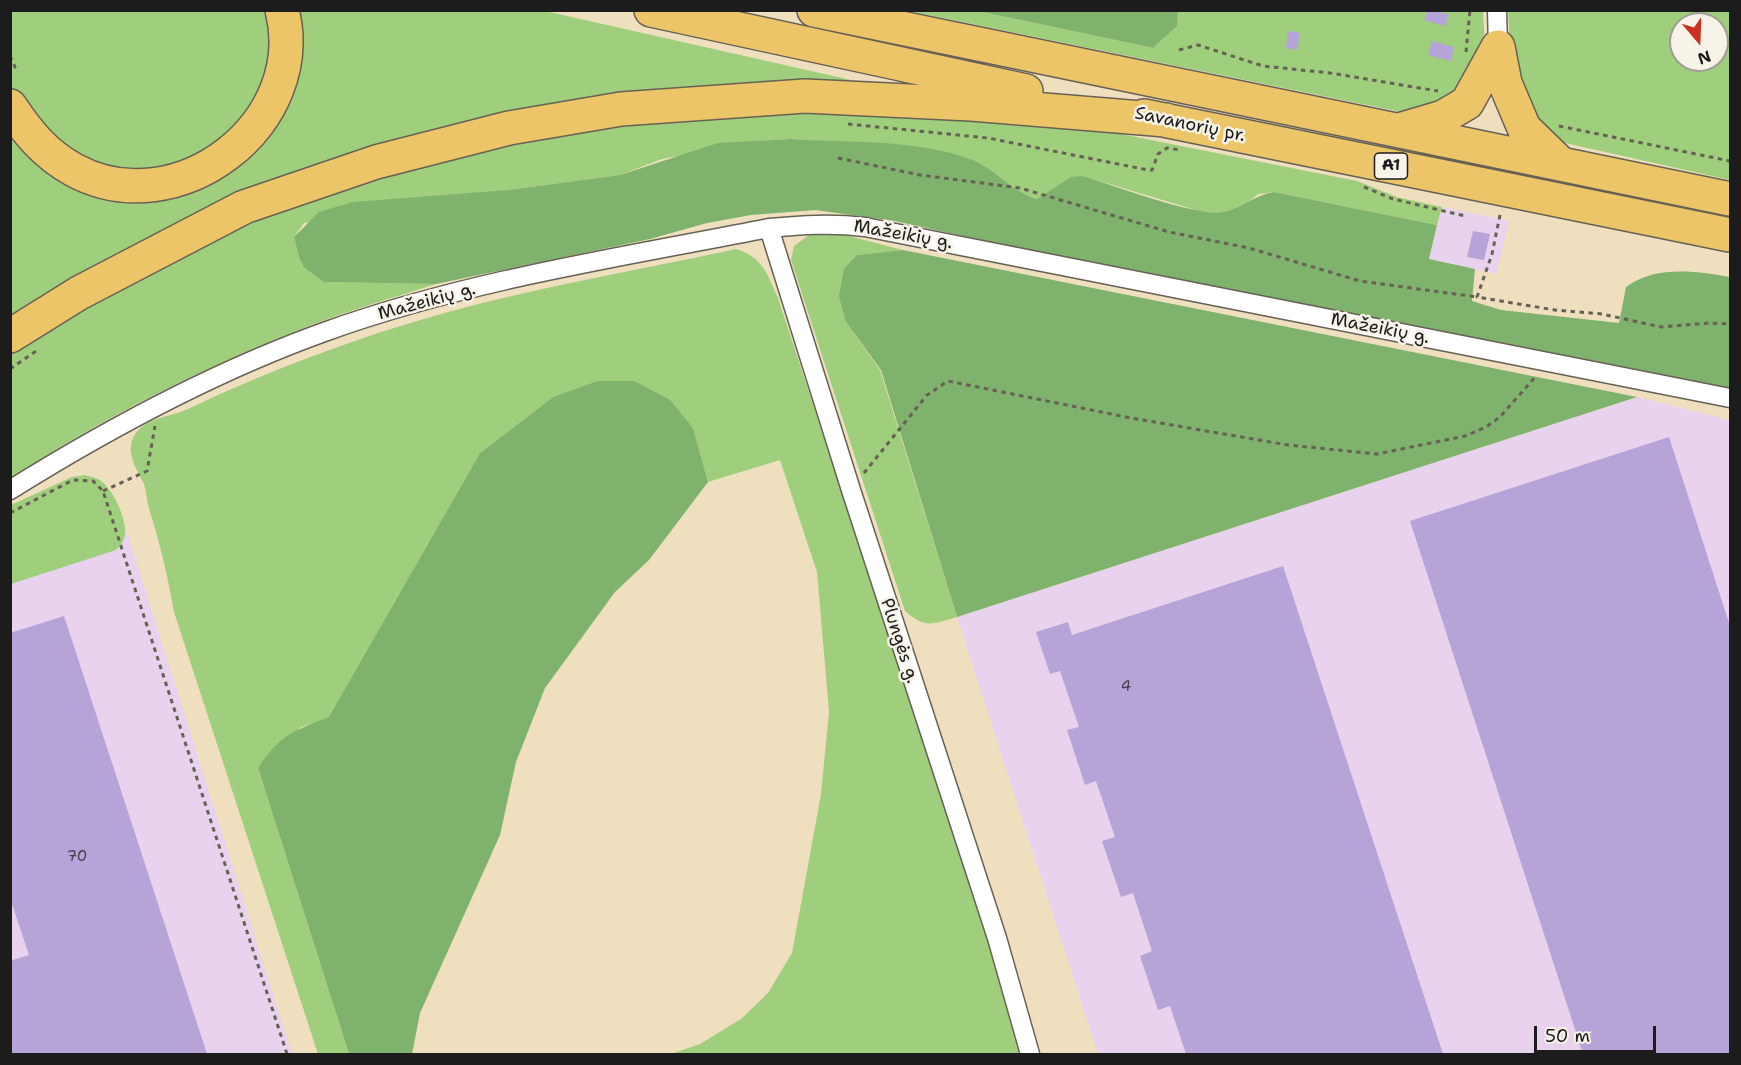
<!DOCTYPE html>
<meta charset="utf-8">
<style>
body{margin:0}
#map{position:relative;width:1741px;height:1065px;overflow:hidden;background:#efdfbf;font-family:"Shantell Sans",sans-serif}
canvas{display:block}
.frame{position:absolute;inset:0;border:12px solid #1c1c1c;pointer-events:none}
.north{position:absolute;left:1669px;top:12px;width:60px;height:60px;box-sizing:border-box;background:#f7f3e8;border:2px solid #9f9d96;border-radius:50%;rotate:161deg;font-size:16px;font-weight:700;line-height:24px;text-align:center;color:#1c1c1c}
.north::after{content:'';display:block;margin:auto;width:21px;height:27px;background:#c8321e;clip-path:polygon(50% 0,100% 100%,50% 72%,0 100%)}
.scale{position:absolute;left:1534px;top:1026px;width:122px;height:27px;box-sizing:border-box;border:3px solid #1c1c1c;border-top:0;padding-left:8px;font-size:18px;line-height:21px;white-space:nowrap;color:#1c1c1c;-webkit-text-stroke:4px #f7f3e8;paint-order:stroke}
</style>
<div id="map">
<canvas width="1741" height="1065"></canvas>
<div class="frame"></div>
<div class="north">N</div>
<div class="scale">50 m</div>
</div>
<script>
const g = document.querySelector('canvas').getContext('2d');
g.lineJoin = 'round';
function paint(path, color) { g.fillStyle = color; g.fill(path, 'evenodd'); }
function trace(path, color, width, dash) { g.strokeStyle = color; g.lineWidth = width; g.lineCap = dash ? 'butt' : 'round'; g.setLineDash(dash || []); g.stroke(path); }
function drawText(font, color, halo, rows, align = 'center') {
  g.font = font + ' "Shantell Sans",sans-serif'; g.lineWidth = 5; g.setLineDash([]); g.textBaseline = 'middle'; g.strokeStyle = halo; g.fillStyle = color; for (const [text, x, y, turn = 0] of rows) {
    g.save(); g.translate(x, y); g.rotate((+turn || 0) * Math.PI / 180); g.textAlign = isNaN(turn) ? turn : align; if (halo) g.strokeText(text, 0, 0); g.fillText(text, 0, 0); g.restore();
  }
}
paint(new Path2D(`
 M1442 207 1509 221 1496 274 1429 259Z
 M1637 397 1730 420V1054H1098L957 617Z
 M48 503 119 507 292 1054H11L10 525Z`), '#e8d2ee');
paint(new Path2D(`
 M275 10 277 59 223 150 154 175 82 163 26 116 11 85V11Z
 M295 10 545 11 851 80 621 98 505 116 11 319 10 116 74 182 220 177 241 164 258 149 276 121Z
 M909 11H978L1153 48 1177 26 1178 11H1483L1485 47 1462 96 1406 113Z
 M1508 11H1730V180L1547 139 1512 82ZM1681 24H1717V60H1681Z
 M758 106 1008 117 1116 133 1357 181 1397 197 1442 207 1437 225 1274 192 1258 194 1241 208 1220 213 1199 211 1083 176 1061 184 1037 199 1024 195 970 159 916 147 791 139 758 141 662 159 620 175 508 190 304 223 294 237 299 258 324 282 436 284C392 298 348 311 306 327 207 366 98 419 11 479V344L205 236 485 140Z
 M812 233 841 234 903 250 857 255 846 322 880 370 957 617C932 624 926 629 905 611L791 260 794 246Z
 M736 249C763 257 767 274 778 298L996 961 1022 1054H671L700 1044 741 1019 768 993 792 953 821 794 829 712 817 572 780 460 708 482 693 428 634 381H597L553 397 480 453 329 718 301 727 258 768 349 1054H318L174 612C168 578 161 547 151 515 147 505 147 494 144 484 138 471 127 456 132 441 140 417 169 418 188 409 272 369 358 337 448 312 542 286 640 270 736 249Z
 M84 475C88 476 94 477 98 479 112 486 127 519 125 534 125 541 120 545 116 550L11 584V505L72 477Z`), '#9fcf7d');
paint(new Path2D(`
 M978 11 1178 10V11L1177 26 1153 48Z
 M791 139C849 143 914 139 970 159 995 168 1011 192 1037 199L1071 177 1083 176C1113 185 1196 217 1223 212 1242 209 1254 195 1274 192L1437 225 1429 259 1475 269 1472 301 1501 310 1619 323 1626 287C1655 265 1697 271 1730 277V391L1460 335 1186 285 895 221 815 210 751 215 707 223 650 239 436 284 324 282 305 268 299 258 294 237 319 212 353 202 508 190 620 175 718 143Z
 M903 250 1637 397 957 617 881 370 846 322 839 296 844 269 857 255Z
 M597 381H634L670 400 693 428 708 482 649 560 615 592 545 688 516 762 500 835 420 1013 412 1054H349L258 768C281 734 291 732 329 717L480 453 553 397Z`), '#7fb26c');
paint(new Path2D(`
 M1428 10 1449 14 1445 26 1424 20Z
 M1288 31 1300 33 1297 50 1286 48Z
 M1432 41 1454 47 1451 61 1428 55Z
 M1473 231 1490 234 1484 260 1467 257Z
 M1669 437 1730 626V1054H1583L1410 521Z
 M1283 566 1443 1054H1186L1170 1006 1158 1010 1140 956 1152 951 1133 893 1121 897 1102 841 1115 837 1096 781 1085 785 1067 730 1079 727 1060 671 1050 674 1036 632 1068 622 1072 635Z
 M64 616 129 815 207 1054H10V961L29 955 10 898V633Z`), '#b6a3d7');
const street = new Path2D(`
 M1497 10 1498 47
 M769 228 851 490 997 938 1030 1054
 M10 490C111 427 215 371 327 331 469 280 622 257 769 228 802 225 832 223 865 227L1730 398`);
const highway = new Path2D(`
 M651 10 1026 91
 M814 10 1730 199
 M1498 47 1505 83 1524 128 1561 164
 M10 106C28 133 45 154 74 170 177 226 311 124 282 10
 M1144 116 1730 235
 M1399 130 1443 117 1467 103 1498 47
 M10 336 79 293 244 207 376 162 509 128 621 109 805 96 971 104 1166 120`);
trace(street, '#666055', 21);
trace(highway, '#666055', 36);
trace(new Path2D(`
 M1179 50 1198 45 1263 66 1330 73 1438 91
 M1466 52 1470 10
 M10 56 15 67 10 72
 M848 124 988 138 1148 170H1152L1158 154 1167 148 1181 150
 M1559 126 1730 161
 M838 158 920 175 1020 188 1169 232 1249 248 1360 281 1477 297
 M1364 187 1393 199 1465 216
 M1500 215 1492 254 1477 297 1555 310 1602 314 1661 327 1709 323 1730 324
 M10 369 39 349
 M864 473 927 395 948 381 1131 418 1288 445 1377 454 1465 436 1486 427 1500 417 1537 375
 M103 491 147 471 155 426
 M10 513 73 480 93 481 103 491 287 1054`), '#666055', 3, [4.5, 4.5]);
trace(street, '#fff', 18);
trace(highway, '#edc569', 33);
drawText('15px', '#423e4b', null, [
 ["4",1126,687],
 ["70",77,857]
]);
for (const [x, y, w] of [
 [1391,166,33]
]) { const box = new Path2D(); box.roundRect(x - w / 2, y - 13, w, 26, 4.5); g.fillStyle = '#f7f3e8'; g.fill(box); trace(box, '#1c1c1c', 1.5); }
drawText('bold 16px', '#1c1c1c', null, [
 ["A1",1391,166]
]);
drawText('18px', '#1c1c1c', '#f7f3e8', [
 ["Savanorių pr.",1190,125,12],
 ["Mažeikių g.",903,235,10],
 ["Mažeikių g.",427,302,-15],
 ["Mažeikių g.",1380,329,11],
 ["Plungės g.",899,641,72]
]);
</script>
